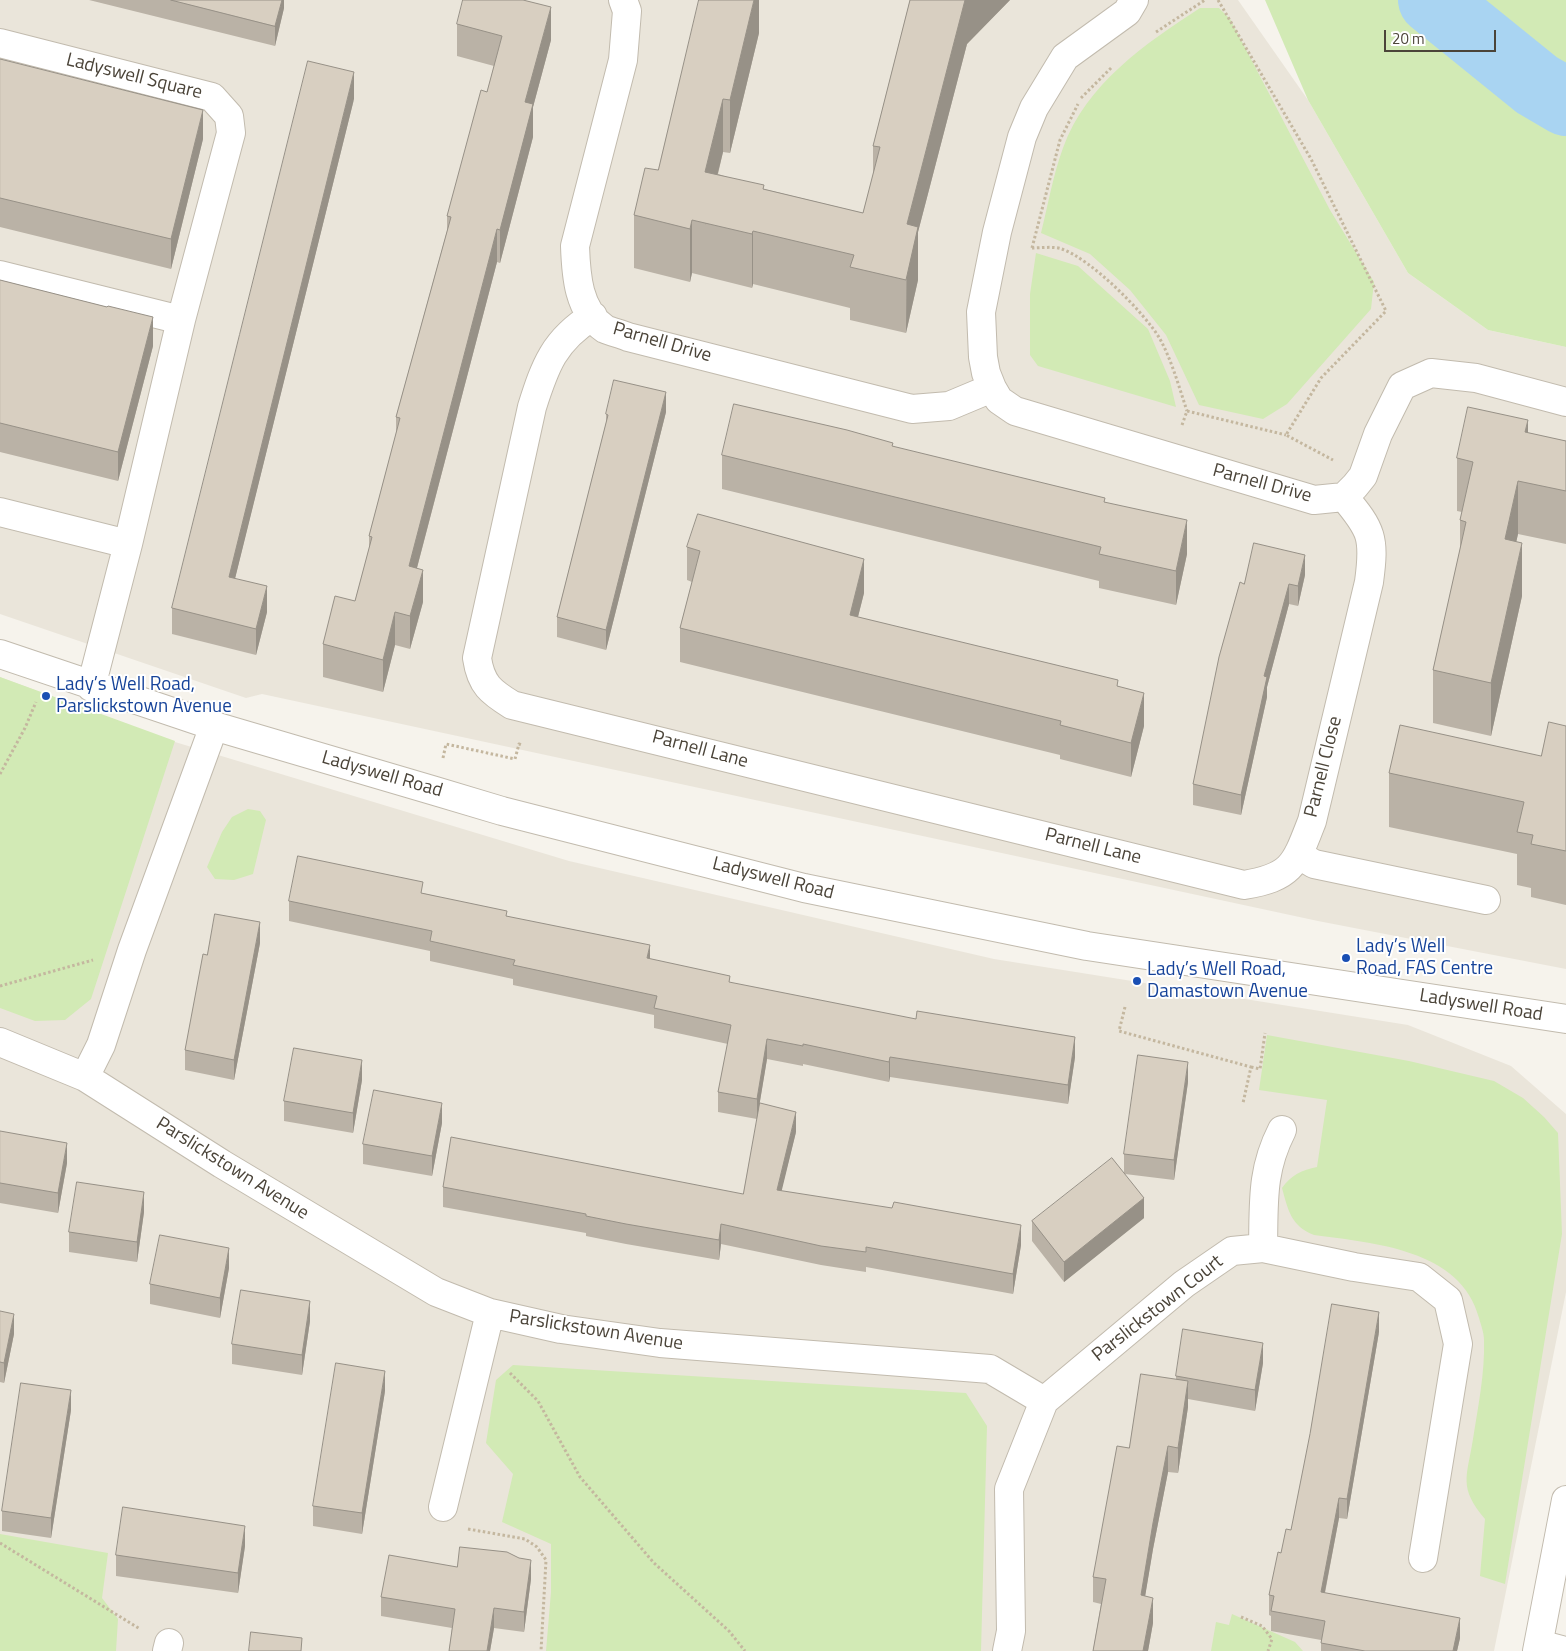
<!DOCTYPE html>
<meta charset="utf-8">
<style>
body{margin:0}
#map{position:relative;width:1566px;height:1651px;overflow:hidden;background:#f6f3ec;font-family:"Titillium Web",sans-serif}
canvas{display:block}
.scale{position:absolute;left:1384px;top:30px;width:112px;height:22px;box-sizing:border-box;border:2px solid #4b4439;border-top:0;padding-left:6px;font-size:15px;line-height:18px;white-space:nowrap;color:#4b4439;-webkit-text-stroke:4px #fff;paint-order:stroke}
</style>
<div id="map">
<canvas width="1566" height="1651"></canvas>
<div class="scale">20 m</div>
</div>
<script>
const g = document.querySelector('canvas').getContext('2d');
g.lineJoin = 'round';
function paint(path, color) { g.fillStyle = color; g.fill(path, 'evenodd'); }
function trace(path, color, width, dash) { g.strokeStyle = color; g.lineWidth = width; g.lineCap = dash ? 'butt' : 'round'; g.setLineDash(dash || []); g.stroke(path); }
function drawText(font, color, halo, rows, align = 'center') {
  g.font = font + ' "Titillium Web",sans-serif'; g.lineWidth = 4; g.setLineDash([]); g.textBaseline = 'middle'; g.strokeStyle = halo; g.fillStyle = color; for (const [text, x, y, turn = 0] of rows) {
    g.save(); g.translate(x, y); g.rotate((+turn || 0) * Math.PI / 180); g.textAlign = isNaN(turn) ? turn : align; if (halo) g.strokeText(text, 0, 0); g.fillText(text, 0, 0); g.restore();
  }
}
paint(new Path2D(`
 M0 0H1238L1308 100 1408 273 1488 330 1566 347V969L1318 921 262 694 246 698 0 614Z
 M0 677 175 742 569 861 994 959 1408 1025 1511 1066 1566 1114V1292L1494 1651H0Z`), '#eae5da');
paint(new Path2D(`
 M1265 0H1566V347L1488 330 1408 273 1308 100Z
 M1200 8H1219L1230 19 1330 210 1374 282 1371 309 1287 404 1263 419 1199 405 1166 335 1130 290 1090 254 1041 233C1048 205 1053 175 1063 148 1086 84 1146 43 1200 8Z
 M1036 253 1078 266 1148 329 1170 381 1176 407 1038 366 1030 355V294Z
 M0 677 175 741 91 999 65 1020 35 1021 0 1008Z
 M248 809 260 811 266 820 253 874 234 880 215 879 207 867 222 832 232 817Z
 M1267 1035 1409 1061 1494 1081 1523 1098 1544 1117 1558 1133 1562 1234 1505 1584 1480 1576 1485 1519C1458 1487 1467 1477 1473 1439 1478 1407 1485 1373 1484 1340 1484 1333 1481 1325 1479 1318 1461 1249 1373 1243 1314 1235 1291 1226 1288 1210 1282 1188 1291 1175 1302 1170 1317 1167L1327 1100 1259 1090Z
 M513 1365 966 1393 987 1426 981 1651H546L551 1592V1544L502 1522 513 1474 486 1443 496 1380Z
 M0 1534 108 1553 102 1598 118 1619 116 1651H0Z
 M1232 1614 1295 1642 1303 1651H1211L1216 1622 1229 1625Z`), '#d2eab5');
trace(new Path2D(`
 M1432 0 1537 85 1566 102`), '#a9d4f2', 68);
const minor = new Path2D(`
 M623 0 627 11 623 60 575 246C576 275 578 311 605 329 612 332 621 334 628 337L912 409 949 406 992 388 999 400 1015 411 1314 500 1344 497 1355 486 1363 476 1378 434 1402 386 1431 373 1476 378 1566 402
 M0 43 212 97 229 116 231 133 181 320 128 544 91 687
 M0 275 181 320
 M593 316C554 340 545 366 532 407L477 658C481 685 491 692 512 705L1244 885C1292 877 1295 865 1312 821L1369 582C1375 538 1372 530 1344 497
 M992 388 986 373 983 357 981 312 997 232 1022 137 1034 108 1065 57 1127 12 1134 0
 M0 512 128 544
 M0 654 214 726 435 791 502 811 804 888 1087 946 1566 1019
 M1299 855 1314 864 1486 900
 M0 1042 85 1077 222 1164 436 1292 490 1313 561 1329 660 1343 990 1369 1044 1401
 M85 1077 101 1045 132 950 214 726
 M1263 1248C1264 1203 1261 1171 1282 1130
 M443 1507 490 1313
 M1539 1644 1565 1651
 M167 1651 169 1643
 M1007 1651 1011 1631 1009 1489 1044 1401 1184 1284 1232 1251 1263 1248 1354 1267 1419 1277 1448 1300 1458 1344 1423 1558
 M1537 1651 1566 1500`);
trace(minor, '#c2bbae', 30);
trace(new Path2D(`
 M1218 0 1311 159 1386 311 1321 378 1286 435 1333 460
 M1156 32 1205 0
 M1081 98 1112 67
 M1032 248 1060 140 1078 104
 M1032 248C1041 248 1054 246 1062 249 1092 260 1144 312 1160 339 1172 361 1179 387 1187 411
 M1182 425 1187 411 1286 435
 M443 758 446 744 515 759 519 744 522 745
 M0 774 25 728 36 702
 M0 986 93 960
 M1125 1007 1119 1031 1251 1067 1243 1103
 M1251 1067 1260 1069 1265 1033
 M510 1373 538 1401 580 1477 654 1563 729 1631 745 1651
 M468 1529 525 1539 537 1547 546 1560 541 1651
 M0 1543 140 1629
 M1241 1617 1262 1626 1272 1639 1268 1651`), '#c4b79f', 3, [2.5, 2.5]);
trace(minor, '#fff', 28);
paint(new Path2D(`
 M89 0H284V8L275 46Z
 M759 0V33L730 153 723 152 718 174 764 189 863 213 873 175V146L910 0H1010L967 44 918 232V280L906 333 850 320V308L753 284 752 288 692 273 690 282 634 268V215L658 170Z
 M457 24 551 40 533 107V137L500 263 497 262 417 568 423 602 410 649 395 645 383 692 323 677V644L355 601 369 549V536L396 434V417L447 231V216L487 92 494 66 457 56Z
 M0 59 203 139 171 269 0 227Z
 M354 99 235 578 267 612 256 655 172 634V608Z
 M0 280 107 307 153 346 118 481 0 452Z
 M666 412 606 650 557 637V617L606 423V414Z
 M1528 433 1566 441V544L1518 534 1516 542 1522 596 1491 736 1433 723V670L1460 550V520L1462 512 1457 511V458Z
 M893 447 1105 502 1187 554 1176 605 1099 588V581L722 489V455Z
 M687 547 864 593 858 617 1118 686 1144 726 1131 777 1060 759V755L680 662V628L692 582 687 580Z
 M1305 575 1298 606 1289 604 1267 687V697L1241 815 1193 805V784L1244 584Z
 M1566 726V905L1531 897V888L1517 885V854L1389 827V773L1541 756Z
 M423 893 507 916 730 983 1075 1057 1068 1104 890 1077 889 1082 803 1064V1066L767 1059 757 1119 718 1112V1092L728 1044 654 1028V1015L513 985V979L430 961V951L289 921V901Z
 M260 943 234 1080 185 1070V1050L207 955Z
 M362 1080 353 1133 284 1121V1101Z
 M1188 1082 1174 1180 1125 1174 1144 1218 1064 1282 1032 1241V1221L1124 1172V1154Z
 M442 1123 432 1176 363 1164V1144Z
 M0 1131 67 1163 58 1213 0 1203Z
 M796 1132 781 1191 1021 1245 1013 1294 866 1267V1272L821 1265 721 1244 719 1260 626 1244 586 1236V1233L443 1207V1187L743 1194Z
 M144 1212 137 1262 69 1252V1232Z
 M229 1268 220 1318 150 1304V1284Z
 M0 1311 14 1334 4 1383 0 1382Z
 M310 1321 302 1375 232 1364V1344Z
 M1379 1332 1347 1519 1339 1518 1325 1593 1460 1638 1457 1651H1321V1640L1271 1631V1616L1269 1615V1595L1281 1553Z
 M1263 1363 1255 1411 1188 1399V1407L1178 1473 1168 1472 1153 1549 1145 1596 1153 1623 1148 1651H1093L1101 1604 1093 1602V1577L1129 1448 1176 1379V1376Z
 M385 1391 362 1534 313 1526V1506Z
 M71 1410 51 1538 2 1531V1511Z
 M245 1546 238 1593 116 1576V1555Z
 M457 1567 531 1579 524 1632 494 1628 490 1651H449L452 1628 381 1616V1597Z`), '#bab2a6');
paint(new Path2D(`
 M282 0H284V8L275 46V26Z
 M754 0H759V33L730 153V100Z
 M965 0H1010L967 44 918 232V280L906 333 907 224Z
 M551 7V40L533 107V137L500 263V230L525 102Z
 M354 72V99L229 603V577Z
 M723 99V152L705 225V172Z
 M203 110V139L171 269V239Z
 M692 220V273L690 282V229Z
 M497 229V262L409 598V566Z
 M753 231V284L752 288V234Z
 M153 317V346L118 481V452Z
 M666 392V412L606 650V630Z
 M1528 420V473L1525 432Z
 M1518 481V534L1505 593V539Z
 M1187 520V554L1176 605V571Z
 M1522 543V596L1491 736V683Z
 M1305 555V575L1298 606V586Z
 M864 559V593L850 648V615Z
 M423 570V602L410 649V616Z
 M1289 584V604L1267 687V697L1241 815V795L1264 676Z
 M267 586V612L256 655V629Z
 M395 612V645L383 692V660Z
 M1144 693V726L1131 777V743Z
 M260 922V943L234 1080V1060Z
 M650 945V965L647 958Z
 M1075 1037V1057L1068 1104V1085Z
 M767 1039V1059L757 1119V1099Z
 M890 1057V1077L889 1082V1062Z
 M362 1060V1080L353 1133V1113Z
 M1188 1062V1082L1174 1180V1160Z
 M442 1103V1123L432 1176V1156Z
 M796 1112V1132L777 1210V1190Z
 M67 1143V1163L58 1213V1193Z
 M144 1192V1212L137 1262V1242Z
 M1144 1198V1218L1064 1282V1262Z
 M721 1224V1244L719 1260V1240Z
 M1021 1225V1245L1013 1294V1274Z
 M229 1248V1268L220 1318V1298Z
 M310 1301V1321L302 1375V1355Z
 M1379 1312V1332L1347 1519V1499Z
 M14 1314V1334L4 1383V1363Z
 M1263 1343V1363L1255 1411V1390Z
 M385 1371V1391L362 1534V1513Z
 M1188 1381V1407L1178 1473V1448Z
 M71 1390V1410L51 1538V1518Z
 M1168 1446V1472L1153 1549 1141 1621V1595L1153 1523Z
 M1339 1498V1518L1321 1612V1592Z
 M245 1526V1546L238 1593V1573Z
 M531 1560V1579L524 1632V1612Z
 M1153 1598V1623L1148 1651H1143Z
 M494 1608V1628L490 1651H487Z
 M1460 1618V1638L1457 1651H1453Z`), '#979187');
const building = new Path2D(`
 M171 0H282L275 26Z
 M463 0H523L551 7 525 102 533 104 500 230 497 229 409 566 423 570 410 616 395 612 383 660 323 644 335 596 355 601 372 537 369 536 400 418 396 417 451 217 447 216 481 90 487 92 502 36 457 24Z
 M699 0H754L730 100 723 99 705 172 764 185 763 189 863 213 880 147 873 146 910 0H965L907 224 918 227 906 280 850 267 854 255 753 231 752 234 692 220 690 229 634 215 645 168 658 170Z
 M0 59 203 110 171 239 0 198Z
 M308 61 354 72 229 577 267 586 256 629 172 608Z
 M0 280 107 307 108 306 153 317 118 452 0 423Z
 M614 380 666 392 606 630 557 617 608 415 606 414Z
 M734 404 847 430 893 443 892 446 1105 498 1104 502 1187 520 1176 571 1099 554 1101 547 722 455Z
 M1468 407 1528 420 1525 432 1566 441V491L1518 481 1505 539 1522 543 1491 683 1433 670 1466 522 1460 520 1473 462 1457 458Z
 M698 514 864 559 850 615 1118 680 1117 686 1144 693 1131 743 1060 725 1061 721 680 628 700 551 687 547Z
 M1254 543 1305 555 1298 586 1289 584 1264 676 1267 677 1241 795 1193 784 1219 657 1240 582 1244 584Z
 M1549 722 1566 726V851L1531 844 1533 835 1517 832 1524 802 1389 773 1400 725 1541 756Z
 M298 856 423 882 421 893 507 911 506 916 650 945 647 958 730 976 729 982 916 1019 917 1011 1075 1037 1068 1085 890 1057 889 1062 803 1044V1046L767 1039 757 1099 718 1092 731 1025 654 1008 657 996 513 965 515 960 430 941 432 931 289 901Z
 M215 914 260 922 234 1060 185 1050 203 954 207 955Z
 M294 1048 362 1060 353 1113 284 1101Z
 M1138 1055 1188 1062 1174 1160 1124 1154Z
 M374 1090 442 1103 432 1156 363 1144Z
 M760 1103 796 1112 777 1190 892 1208 894 1202 1021 1225 1013 1274 866 1247V1252L821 1246 721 1224 719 1240 626 1224 586 1216V1214L443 1187 451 1137 743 1194Z
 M0 1131 67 1143 58 1193 0 1183Z
 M1112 1158 1144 1198 1064 1262 1032 1221Z
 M77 1182 144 1192 137 1242 69 1232Z
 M160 1235 229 1248 220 1298 150 1284Z
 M241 1290 310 1301 302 1355 232 1344Z
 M1332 1304 1379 1312 1347 1499 1339 1498 1321 1592 1460 1618 1453 1651H1365L1321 1643 1325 1621 1271 1611 1274 1596 1269 1595 1278 1552 1281 1553 1286 1529 1291 1530 1310 1434Z
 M0 1311 14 1314 4 1363 0 1362Z
 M1183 1329 1263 1343 1255 1390 1176 1376Z
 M336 1363 385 1371 362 1513 313 1506Z
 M1141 1374 1188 1381 1178 1448 1168 1446 1153 1523 1141 1595 1153 1598 1143 1651H1093L1106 1579 1093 1577 1117 1446 1129 1448Z
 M21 1383 71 1390 51 1518 2 1511Z
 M123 1507 245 1526 238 1573 116 1555Z
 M460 1547 507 1552 519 1558 531 1560 524 1612 494 1608 487 1651H449L455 1609 381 1597 389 1555 457 1567Z
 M251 1632 302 1638 301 1651H249Z`);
paint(building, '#d8cfc1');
trace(building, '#979187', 1);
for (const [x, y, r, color] of [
 [46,696,5,"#1a4fb4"],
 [1346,958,5,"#1a4fb4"],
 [1137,981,5,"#1a4fb4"]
]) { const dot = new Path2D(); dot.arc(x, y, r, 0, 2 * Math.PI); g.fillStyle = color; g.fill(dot); trace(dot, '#fff', 2); }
drawText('19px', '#4b4439', '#fff', [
 ["Ladyswell Square",134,77,14],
 ["Parnell Drive",662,343,16],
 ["Parnell Drive",1262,484,15],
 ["Parnell Lane",700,750,15],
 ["Parnell Close",1324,767,-76],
 ["Ladyswell Road",382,775,16],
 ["Parnell Lane",1093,847,14],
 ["Ladyswell Road",773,879,14],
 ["Ladyswell Road",1481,1006,9],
 ["Parslickstown Avenue",232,1169,32],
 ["Parslickstown Court",1158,1309,-38],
 ["Parslickstown Avenue",596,1331,9]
]);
drawText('19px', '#164399', '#fff', [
 ["Lady’s Well Road,",56,685],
 ["Parslickstown Avenue",56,707],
 ["Lady’s Well",1356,947],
 ["Road, FAS Centre",1356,969],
 ["Lady’s Well Road,",1147,970],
 ["Damastown Avenue",1147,992]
], 'left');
</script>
